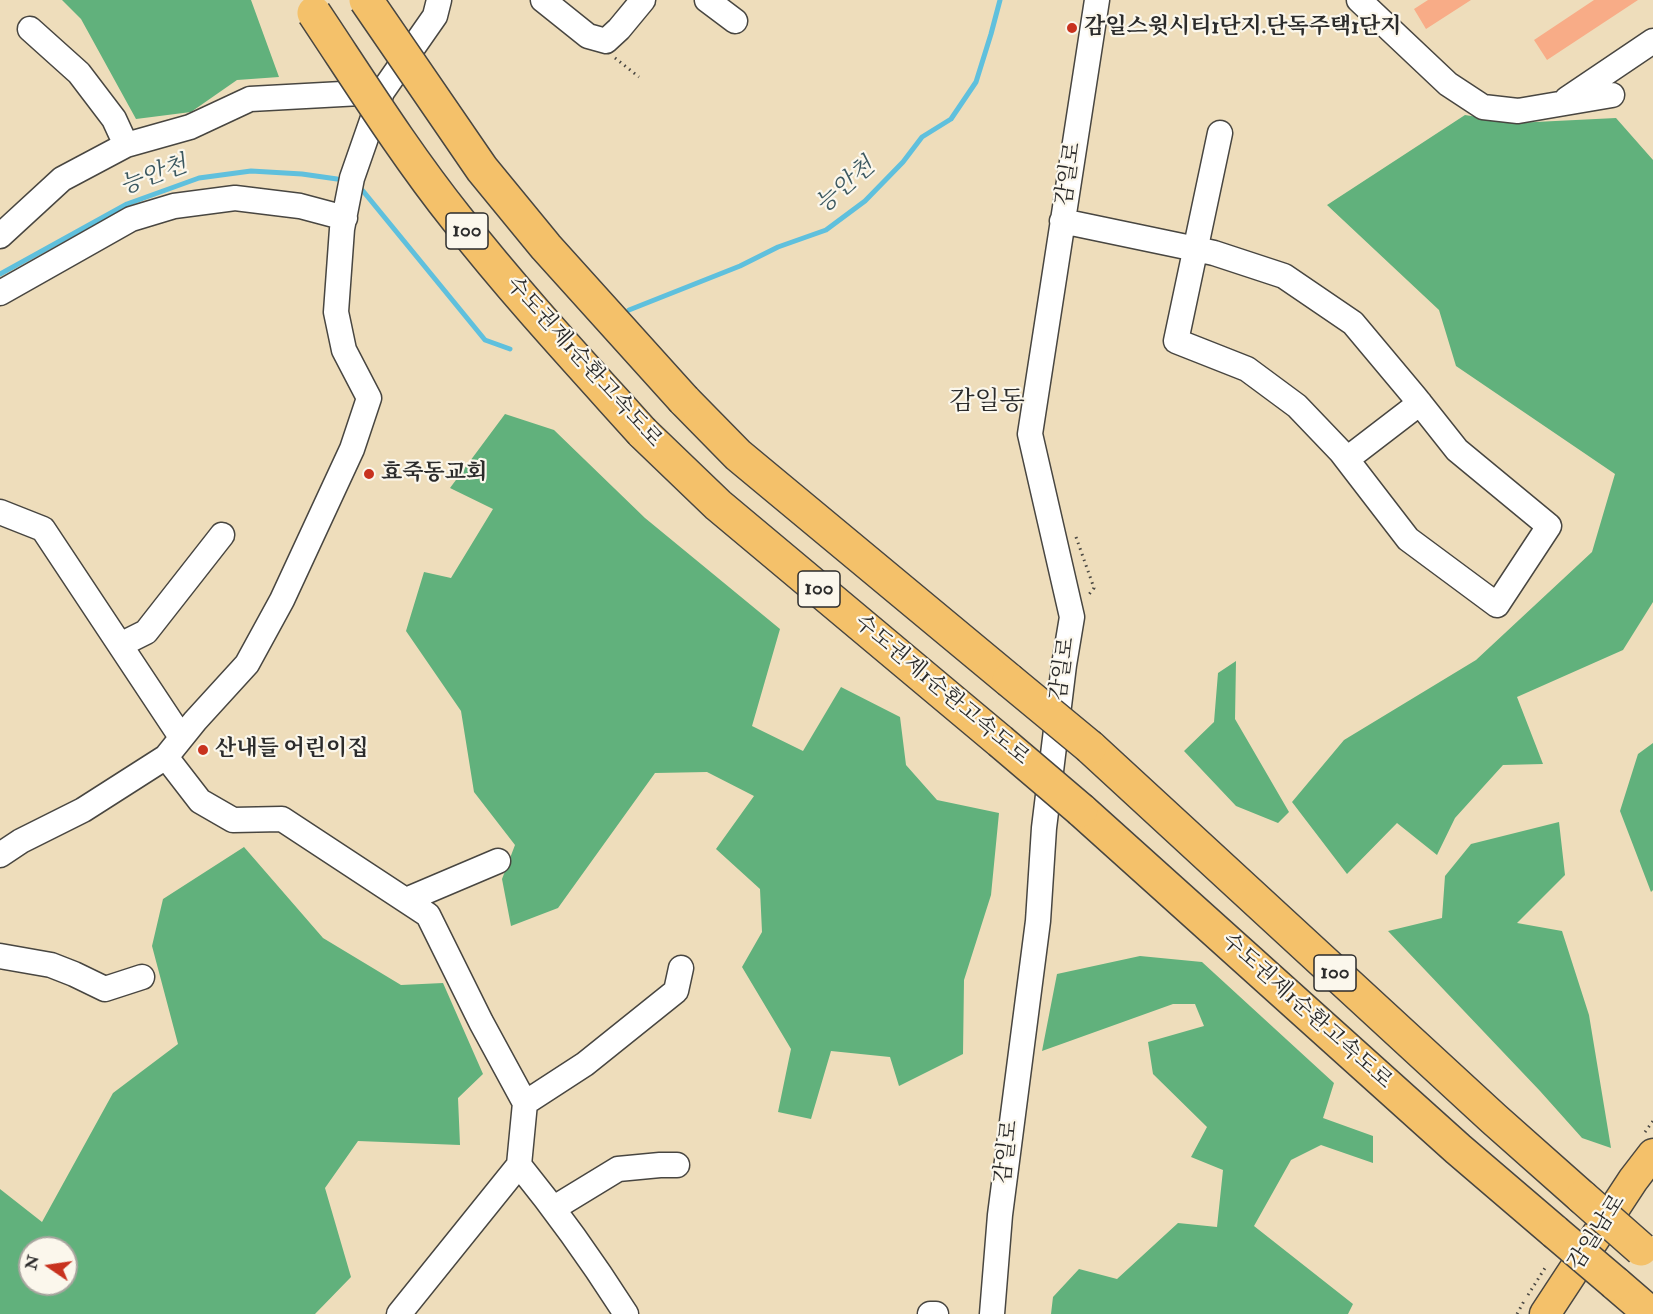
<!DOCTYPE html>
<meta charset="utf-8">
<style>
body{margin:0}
#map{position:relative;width:1653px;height:1314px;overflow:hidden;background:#edb;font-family:"IM FELL Double Pica",serif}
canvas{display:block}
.north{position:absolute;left:18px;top:1236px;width:60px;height:60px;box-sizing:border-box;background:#fbf7ec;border:2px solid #a8a59f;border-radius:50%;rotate:283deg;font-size:16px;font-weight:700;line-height:24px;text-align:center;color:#2b2b2b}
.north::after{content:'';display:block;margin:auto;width:21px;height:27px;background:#c8321e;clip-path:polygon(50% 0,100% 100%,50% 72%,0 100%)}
</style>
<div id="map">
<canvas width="1653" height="1314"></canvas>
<div class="north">N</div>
</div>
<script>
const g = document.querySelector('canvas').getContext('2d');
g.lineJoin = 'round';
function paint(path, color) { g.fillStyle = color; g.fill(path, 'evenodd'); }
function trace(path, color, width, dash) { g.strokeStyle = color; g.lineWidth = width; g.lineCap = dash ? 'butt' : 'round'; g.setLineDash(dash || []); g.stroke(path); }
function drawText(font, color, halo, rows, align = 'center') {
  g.font = font + ' "IM FELL Double Pica","Noto Serif KR",serif'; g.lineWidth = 4.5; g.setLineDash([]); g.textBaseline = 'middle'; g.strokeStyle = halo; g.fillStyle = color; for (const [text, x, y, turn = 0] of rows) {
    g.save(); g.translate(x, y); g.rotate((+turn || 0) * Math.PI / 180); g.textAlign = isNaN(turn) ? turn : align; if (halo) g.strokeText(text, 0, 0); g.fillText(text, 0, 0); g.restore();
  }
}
paint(new Path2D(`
 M62 0H251L279 77 237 80 191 112 136 119 81 19Z
 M1465 115 1515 123 1616 118 1653 160V602L1623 650 1517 697 1543 764 1503 765 1455 818 1437 855 1397 823 1347 874 1292 802 1344 740 1476 660 1592 552 1615 474 1456 366 1439 310 1327 205Z
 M505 414 554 430 645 518 780 629 752 726 803 751 841 687 900 717 906 765 937 800 999 813 991 895 964 980 963 1054 899 1086 890 1057 831 1051 811 1119 778 1112 791 1049 742 967 762 932 760 889 716 849 754 796 707 772 655 773 558 908 511 926 502 879 515 845 474 792 461 711 406 631 424 572 451 578 493 509 450 488Z
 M1236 661 1235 719 1289 812 1278 823 1236 806 1184 751 1214 722 1218 673Z
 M1653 743V890L1651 892 1620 811 1638 754Z
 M1559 822 1565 875 1517 923 1562 931 1589 1015 1611 1148 1582 1138 1540 1091 1388 931 1442 918 1445 876 1471 844Z
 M244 847 323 938 401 985 443 983 483 1074 458 1098 460 1145 358 1141 325 1188 351 1277 315 1314H0V1189L42 1222 113 1093 178 1044 152 946 163 899ZM30 1248H66V1284H30Z
 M1140 956 1202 962 1334 1083 1323 1118 1373 1136V1163L1321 1145 1291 1160 1254 1226 1353 1304 1348 1314H1051L1053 1297 1079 1269 1117 1279 1178 1223 1217 1227 1223 1170 1191 1157 1207 1127 1153 1074 1148 1042 1204 1026 1195 1004H1173L1042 1051 1057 974Z`), '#61b17c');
trace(new Path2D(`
 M363 191 485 340 510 349
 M0 274 127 204 199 178 251 171 302 174 337 179
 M629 310 740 266 778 247 826 230 865 201 903 162 922 137 951 119 976 82 991 34 1000 0`), '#5fc0dd', 5);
paint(new Path2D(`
 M1428 0H1471L1426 29 1414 9Z
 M1594 0H1638L1547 60 1534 40Z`), '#f8ac87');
const minor = new Path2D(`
 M543 0 588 36 606 41 619 29 643 0
 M707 0 735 21
 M1359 0 1448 84 1483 107 1518 111 1612 95
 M30 29 79 73 114 119 126 145
 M1567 99 1653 41
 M1062 221 1196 249 1214 253 1284 276 1353 323 1415 397 1457 450 1549 526 1497 605 1408 539 1341 452 1297 406 1247 369 1176 341 1220 133
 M0 236 62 179 126 145 190 127 250 99 379 92
 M0 293 131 219 174 206 235 198 300 206 345 218
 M1347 459 1420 403
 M0 512 43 529 181 737
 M120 645 146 632 222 535
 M166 757 200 801 233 820 282 819 428 915 481 1022 525 1103 519 1165 399 1314
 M0 855 21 841 83 810 166 757 195 721 247 664 282 600 352 449 369 398 344 350 336 312 342 229 352 178 382 92 435 16 439 0
 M406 900 498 861
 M0 956 51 965 74 974 105 989 142 977
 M525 1103 585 1064 676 991 681 968
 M519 1165C558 1213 593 1262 626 1314
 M554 1208 618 1169 660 1165H677
 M930 1314H936
 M992 1314 1000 1215 1038 921 1044 828 1064 665 1072 617 1030 434 1097 0`);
const major = new Path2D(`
 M1545 1314 1633 1180 1653 1154`);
const highway = new Path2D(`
 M684 400 738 455 1009 680
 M642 432 718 505 1000 741
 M1090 747 1494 1119 1582 1197
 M1081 810 1458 1149 1555 1232
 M1615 1283 1651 1314`);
trace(minor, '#484641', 27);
trace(major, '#484641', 33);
trace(highway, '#484641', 36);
trace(new Path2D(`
 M615 58 639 77
 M1076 537 1094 588 1087 597
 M1645 1132 1653 1121
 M1528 1295 1545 1268
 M1517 1314 1524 1301`), '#484641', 3, [1.5, 4.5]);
trace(minor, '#fff', 24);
trace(major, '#f4c16a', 30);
trace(highway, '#f4c16a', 33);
const highwayBridge = new Path2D(`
 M366 0 482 169 546 247 684 400
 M314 13C360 82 405 154 457 219 515 293 579 362 642 432
 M1009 680 1090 747
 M1000 741 1081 810
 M1582 1197 1641 1249
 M1555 1232 1615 1283`);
trace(highwayBridge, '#484641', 36, []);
trace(highwayBridge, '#f4c16a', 33);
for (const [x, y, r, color] of [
 [1072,28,6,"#c8321e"],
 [369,474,6,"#c8321e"],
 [203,750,6,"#c8321e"]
]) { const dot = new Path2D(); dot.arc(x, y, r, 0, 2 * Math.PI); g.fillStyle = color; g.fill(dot); trace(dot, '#fbf7ec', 2); }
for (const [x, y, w] of [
 [467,231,42],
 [819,589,42],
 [1335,973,42]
]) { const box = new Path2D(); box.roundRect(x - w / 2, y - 18, w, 36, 4.5); g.fillStyle = '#fbf7ec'; g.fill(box); trace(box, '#2b2b2b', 1.5); }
drawText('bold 21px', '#2b2b2b', null, [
 ["100",467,231],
 ["100",819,589],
 ["100",1335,973]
]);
drawText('bold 22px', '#2b2b2b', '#fbf7ec', [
 ["감일스윗시티1단지.단독주택1단지",1084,28],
 ["효죽동교회",381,474],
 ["산내들 어린이집",215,750]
], 'left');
drawText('22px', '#2b2b2b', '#fbf7ec', [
 ["감일로",1070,174,-81],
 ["수도권제1순환고속도로",583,363,48],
 ["감일로",1064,669,-82],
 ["수도권제1순환고속도로",941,691,40],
 ["수도권제1순환고속도로",1306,1012,42],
 ["감일로",1008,1152,-83],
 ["감일남로",1598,1233,-57]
]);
drawText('italic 24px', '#3b5860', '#fbf7ec', [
 ["능안천",154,177,-20],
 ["능안천",846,187,-41]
]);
drawText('26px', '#2b2b2b', '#fbf7ec', [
 ["감일동",987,403]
]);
</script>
